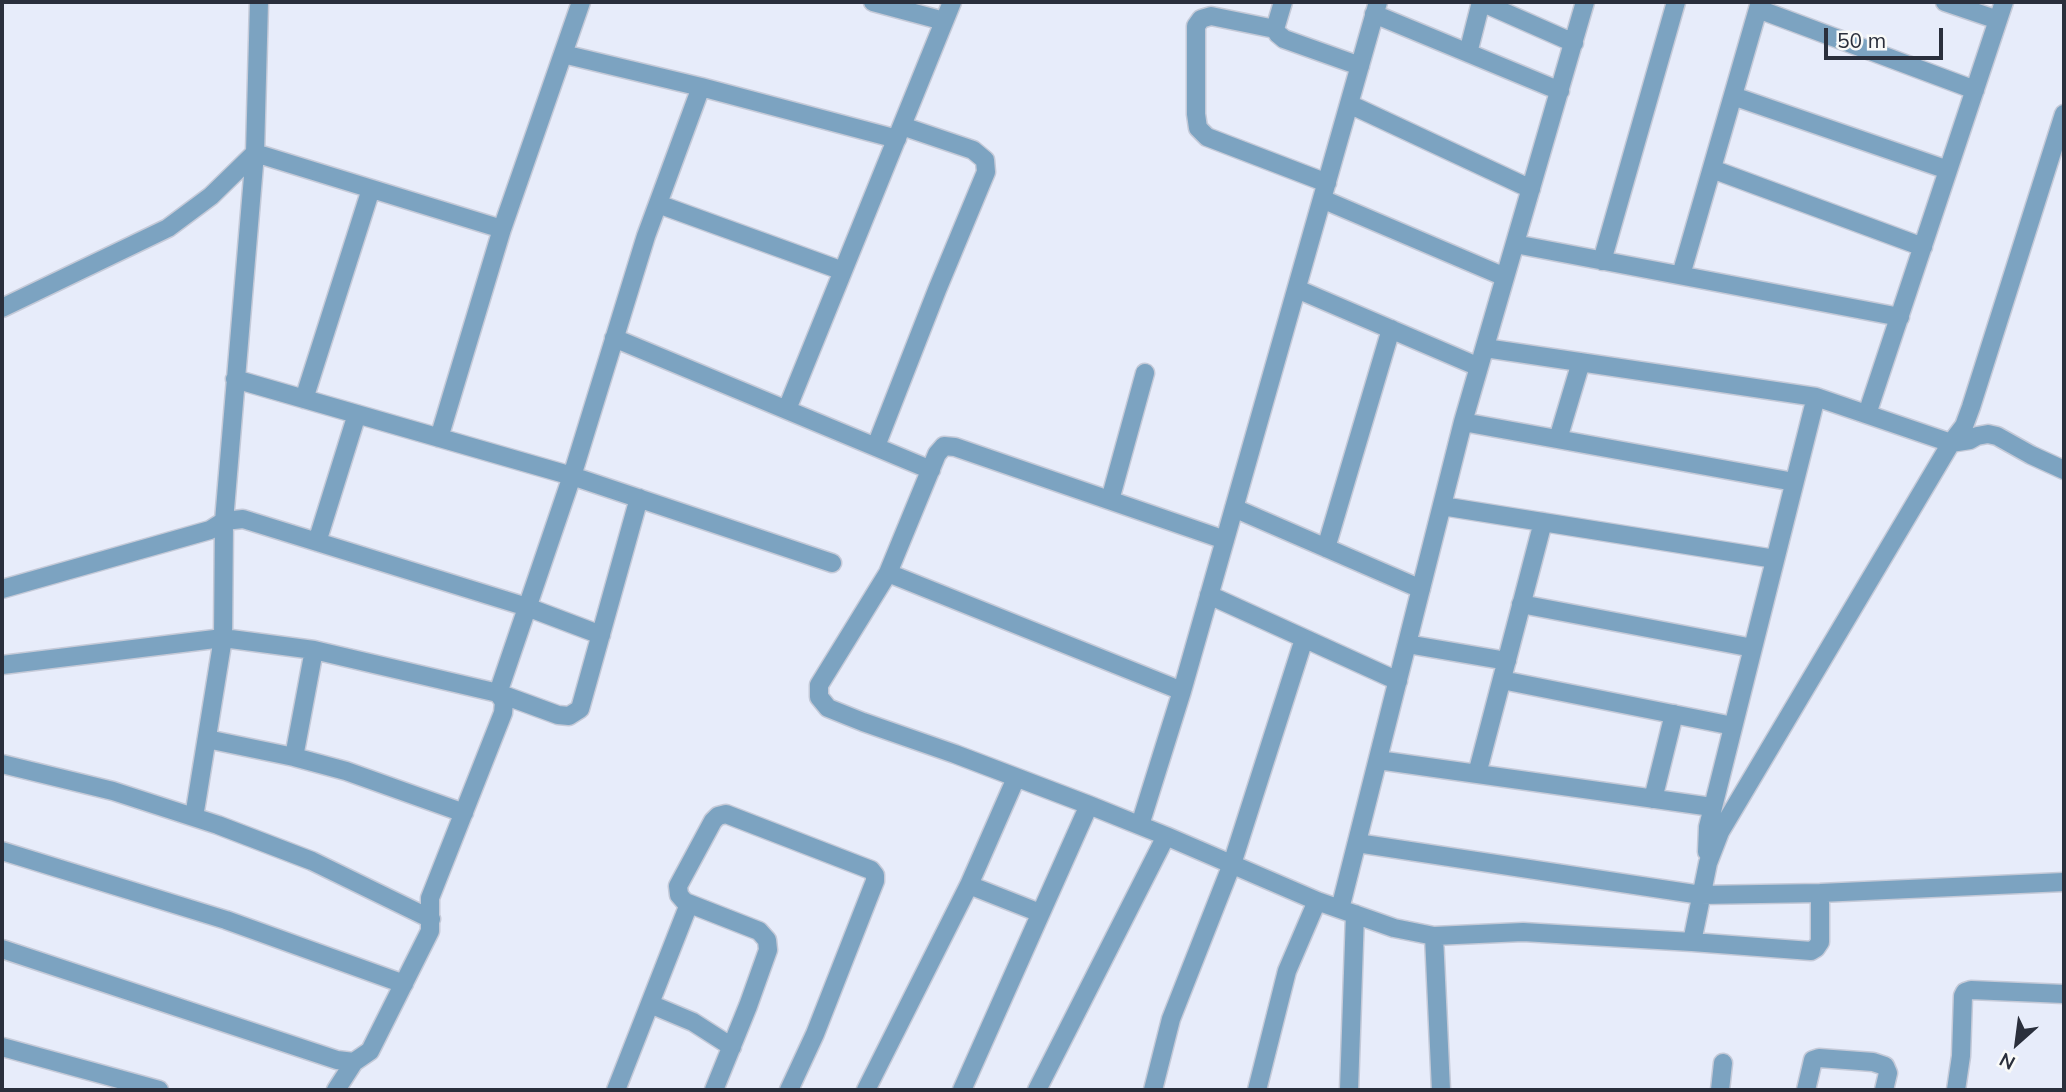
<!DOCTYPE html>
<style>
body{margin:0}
#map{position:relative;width:2066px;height:1092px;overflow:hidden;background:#e7ecfa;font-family:Mulish,sans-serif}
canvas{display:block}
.frame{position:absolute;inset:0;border:4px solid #2a2f3c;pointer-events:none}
.north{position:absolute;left:1982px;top:1008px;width:70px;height:70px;-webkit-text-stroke:5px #f9faf9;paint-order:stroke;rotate:208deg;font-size:19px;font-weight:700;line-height:28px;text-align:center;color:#2a2f3c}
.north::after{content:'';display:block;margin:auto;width:24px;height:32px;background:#2a2f3c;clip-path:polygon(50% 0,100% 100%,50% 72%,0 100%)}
.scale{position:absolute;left:1824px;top:28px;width:119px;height:32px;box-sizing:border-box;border:4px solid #2a2f3c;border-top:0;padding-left:9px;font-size:21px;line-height:24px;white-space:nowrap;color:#2a2f3c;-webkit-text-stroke:5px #f9faf9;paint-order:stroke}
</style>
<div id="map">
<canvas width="2066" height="1092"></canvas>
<div class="frame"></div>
<div class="north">N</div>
<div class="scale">50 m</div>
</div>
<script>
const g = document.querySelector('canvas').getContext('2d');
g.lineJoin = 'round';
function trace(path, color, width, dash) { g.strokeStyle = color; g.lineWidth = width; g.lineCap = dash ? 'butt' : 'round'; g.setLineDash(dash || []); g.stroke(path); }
const street = new Path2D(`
 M873 2 944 21
 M1481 2 1574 43
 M1945 2 1998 20
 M1758 9 1975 90
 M1374 14 1560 91
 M1275 29 1283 2
 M1468 53 1481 2
 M563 54 701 87 897 139
 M1733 96 1948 170
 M1349 104 1531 189
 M1712 169 1923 247
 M1327 183 1207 137 1198 128 1196 114V26L1201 19 1211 16 1275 29 1278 34 1284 39 1360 66
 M1322 199 1505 277
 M658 204 843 271
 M1515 244 1900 317
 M1602 261 1676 2
 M1681 275 1760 2
 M1297 289 1479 367
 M2 308 168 228 211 196 255 153 502 229
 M614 338 931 470
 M1485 348 1816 397 1951 443 1970 440 1977 436 1988 434 1997 436 2031 455 2064 470
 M235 379 572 476 832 563
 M304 399 371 189
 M787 409 952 2
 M1867 414 2004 2
 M1463 422 1794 482
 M439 438 502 229 581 2
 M1558 439 1581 362
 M876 446 937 290 986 172 985 160 973 150 902 126
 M1110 500 1145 373
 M1442 506 1775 559
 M1234 508 1421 589
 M1225 540 955 447 944 446 937 454 888 573 819 685V697L828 708 863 722 955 754 1089 805 1166 836 1317 901 1394 928 1434 936 1523 932 1692 942 1811 951 1816 948 1820 942V893
 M317 542 357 414
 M1326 548 1391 329
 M888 573 1182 691
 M2 589 210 530 224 521 243 519 527 607 601 635
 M1209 595 1398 681
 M1521 604 1753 648
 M1407 644 1507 661
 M2 665 223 638 314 650 498 693 558 715 569 716 580 709 639 498
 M1502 680 1733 726
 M498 693 572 476 646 236 701 87
 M207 739 294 757 346 771 464 813
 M294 757 314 650
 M1378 760 1712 807
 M2 764 113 791 218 825 312 861 431 919
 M1477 774 1543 522
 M1653 799 1674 714
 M194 817 223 638 224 521 255 153 259 2
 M1140 825 1182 691 1378 2
 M1357 843 1701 895 1820 893 2064 882
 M2 851 226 920 404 984
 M1707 852 1708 827 1816 397
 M969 885 1040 913
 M1340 909 1463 422 1585 2
 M1434 936 1441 1090
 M1692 942 1708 863 1720 832 1951 443 1964 426 1971 407 2064 114
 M2 949 337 1060 354 1062
 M650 1004 693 1022 732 1047
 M2 1047 159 1090
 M336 1090 354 1062 370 1051 430 931V898L503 713 504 702 498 693
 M616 1090 689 904
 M714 1090 748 1006 768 950 767 940 759 931 685 902 679 895 678 886 713 821 718 816 726 814 871 870 875 875V881L815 1034 789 1090
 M866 1090 969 885 1016 778
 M962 1090 1089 805
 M1037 1090 1166 836
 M1153 1090 1171 1019 1232 864 1304 639
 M1257 1090 1287 971 1317 901
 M1349 1090 1355 914
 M1720 1090 1723 1063
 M1806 1090 1813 1060 1819 1058 1873 1062 1885 1066 1888 1073 1884 1090
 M1956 1090 1961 1056 1963 996 1965 992 1971 990 2064 994`);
trace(street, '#c5cad8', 21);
trace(street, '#7ca3c1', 18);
</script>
